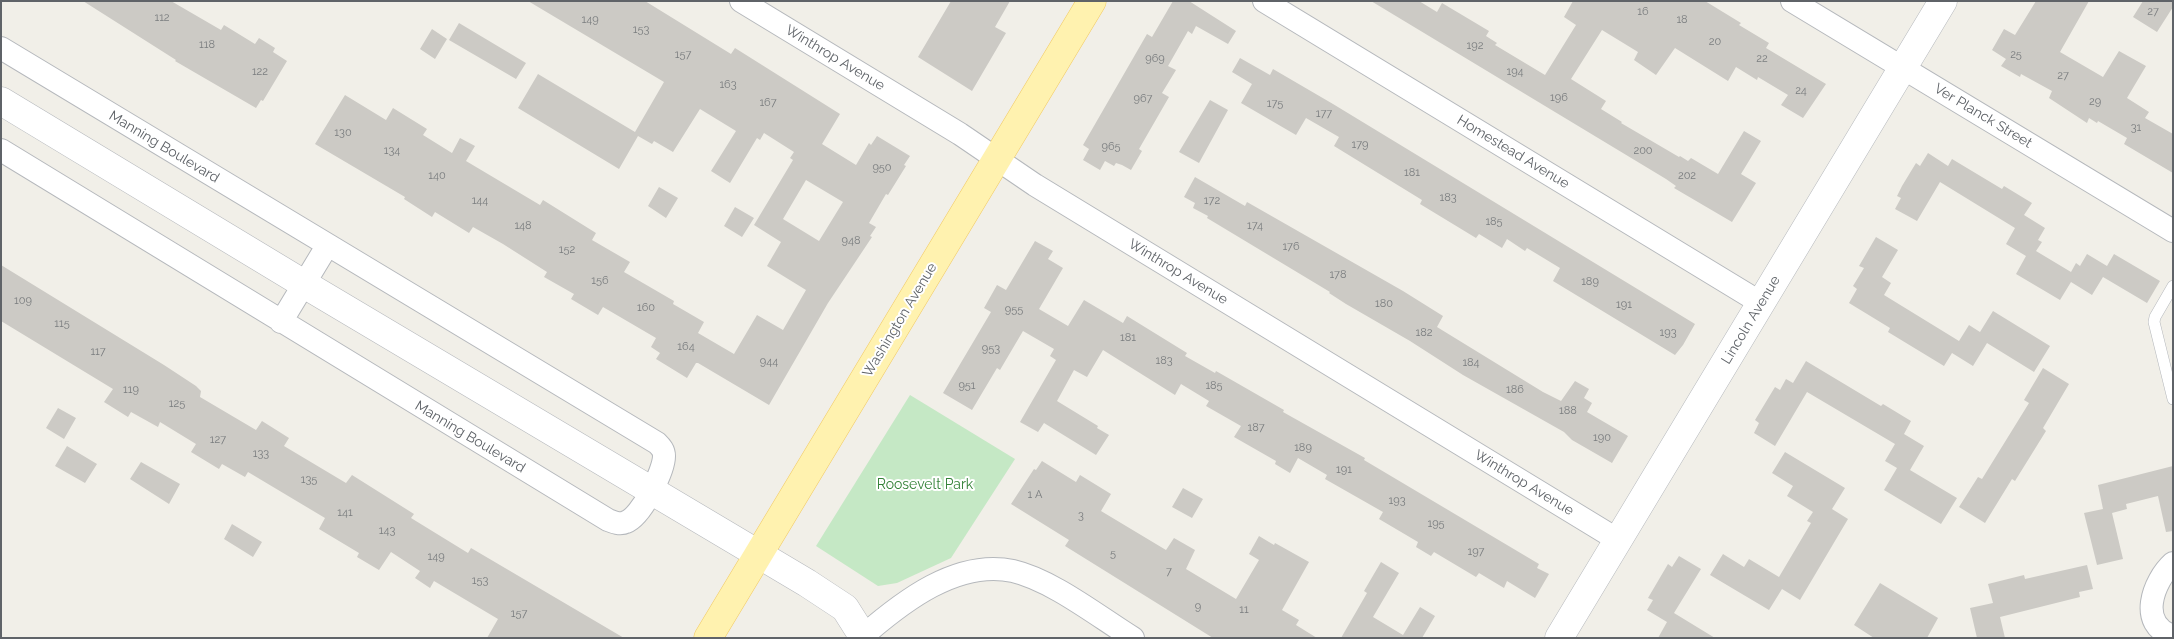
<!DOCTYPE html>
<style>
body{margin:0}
#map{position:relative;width:2174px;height:639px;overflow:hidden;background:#f1efe8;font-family:Raleway,sans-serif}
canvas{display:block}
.frame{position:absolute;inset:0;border:2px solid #5f6368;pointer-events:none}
</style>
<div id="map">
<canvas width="2174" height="639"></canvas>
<div class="frame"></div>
</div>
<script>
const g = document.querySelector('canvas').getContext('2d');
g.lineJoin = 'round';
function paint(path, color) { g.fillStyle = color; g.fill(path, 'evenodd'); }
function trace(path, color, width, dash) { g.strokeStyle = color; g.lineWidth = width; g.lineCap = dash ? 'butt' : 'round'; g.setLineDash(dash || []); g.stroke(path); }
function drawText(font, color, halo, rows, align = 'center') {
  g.font = font + ' Raleway,sans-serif'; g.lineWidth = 4; g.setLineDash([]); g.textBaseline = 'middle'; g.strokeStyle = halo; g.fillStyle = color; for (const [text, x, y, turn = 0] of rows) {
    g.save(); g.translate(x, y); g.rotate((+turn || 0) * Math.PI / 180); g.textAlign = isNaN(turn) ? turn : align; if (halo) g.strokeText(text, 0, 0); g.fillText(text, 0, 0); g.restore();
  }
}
paint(new Path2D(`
 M910 395 1015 459 951 558 897 583 878 586 816 546Z`), '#c5e8c5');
paint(new Path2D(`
 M83 1H171L221 30 224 25 255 44 259 38 275 48 273 52 287 61 263 101 261 100 256 108 175 61 176 60Z
 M528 1H645L731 54 735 48 840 114 822 144 856 165 869 143 871 145 877 136 910 156 904 165 906 166 888 195 886 194 869 223 876 227 870 236 872 237 828 303 769 405 698 363H696L687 378 656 359 660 353 651 347 656 338 603 307 598 315 571 299 574 294 544 277 547 272 503 244 473 227 469 233 435 212 432 217 404 199 405 197 315 144 345 95 386 120 393 108 427 129 423 135 452 153 460 138 475 146 466 161 540 205 543 200 596 233 592 240 630 262 624 272 674 301 673 304 704 322 698 333 734 354 757 315 783 330 806 290 767 266 781 242 754 225 793 160 790 158 794 152 764 133 760 140 757 138 730 183 711 171 736 131 700 109 673 152 654 141 652 144 638 136 619 169 518 108 538 74 635 132 664 82ZM806 180 843 202 819 241 783 219Z
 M951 1H1010L995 27 1006 33 972 91 918 57Z
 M1173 1H1189L1236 31 1228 44 1196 26 1192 34 1188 31 1168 66 1176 70 1162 93 1169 97 1139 149 1142 151 1131 170 1122 165 1116 163 1114 166 1105 161 1100 170 1083 160 1089 149 1083 145 1147 34 1152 37Z
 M1371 1H1419L1437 12 1442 3 1489 31 1486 36 1497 43 1495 45 1545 75 1576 25 1564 17 1573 1H1705L1741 23 1739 25 1769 43 1766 48 1826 84 1803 118 1781 105 1788 95 1758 77 1757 80 1736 67 1728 81 1675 48 1656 75 1634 60 1638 52 1602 30 1571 79 1606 101 1601 109 1622 122 1621 123 1679 157 1680 156 1688 161 1691 158 1718 174 1744 131 1761 141 1741 174 1756 183 1732 222 1674 188 1676 186 1666 179Z
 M2036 1H2089L2060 52 2103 77 2119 51 2146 66 2127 98 2149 112 2145 118 2173 134V173L2124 144 2127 138 2098 121 2097 123 2089 118 2087 123 2049 98 2052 91 2021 74 2020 77 2001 66 2006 59 1992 50 2004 29 2015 35Z
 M2143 1H2173V7L2157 32 2133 17Z
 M459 23 526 63 516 79 449 40Z
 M432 29 447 39 435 59 420 49Z
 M1240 58 1270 75 1273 69 1333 104 1695 324 1683 345 1675 355 1553 281 1560 268 1527 248 1525 251 1507 239 1502 248 1479 234 1476 238 1420 204 1422 200 1334 146 1339 137 1306 118 1296 135 1241 103 1252 84 1232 72Z
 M1210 100 1228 110 1199 163 1179 152Z
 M1928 153 1948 166 1952 159 2002 189 2004 186 2032 203 2024 215 2045 228 2038 240 2042 242 2036 251 2071 272 2076 263 2080 266 2087 254 2107 266 2114 254 2160 281 2147 303 2103 277 2092 295 2071 282 2060 300 2016 274 2026 256 2006 244 2015 228 1940 182 1917 221 1895 209 1901 198 1897 196 1902 186 1916 163 1920 166Z
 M1195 177 1245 206 1247 202 1403 291 1443 316 1437 327 1543 392 1561 401 1575 381 1589 389 1584 398 1592 403 1587 412 1628 436 1612 463 1572 440 1564 432 1463 375 1410 341 1346 304 1329 293 1330 292 1207 218 1208 216 1193 208 1195 203 1184 197Z
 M659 187 678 198 666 218 648 206Z
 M735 207 754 218 742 237 724 226Z
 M1876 237 1898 250 1882 277 1891 283 1884 295 1959 341 1969 325 1980 332 1993 311 2050 346 2034 372 1987 343 1973 366 1952 353 1944 366 1888 332 1890 328 1849 303 1857 289 1853 286 1864 268 1859 266Z
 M1035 241 1053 251 1048 259 1063 268 1039 309 1068 326 1084 300 1123 323 1127 316 1187 353 1185 356 1215 373 1216 371 1284 410 1283 412 1365 458 1364 460 1539 564 1537 568 1549 574 1535 598 1507 581 1504 588 1479 573 1476 577 1434 552 1431 556 1416 547 1418 542 1379 519 1383 512 1325 479 1327 475 1298 458 1290 473 1275 464 1276 461 1234 437 1241 426 1206 406 1209 401 1181 384 1175 395 1103 350 1087 377 1074 370 1057 401 1098 426 1097 428 1109 435 1096 455 1044 423 1038 432 1020 422 1056 360 1050 356 1054 349 1023 331 1000 370 997 368 972 410 943 393 991 312 984 308 997 285 1006 290Z
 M1 265 164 365 196 386 201 391 200 397 256 430 262 421 289 438 284 446 346 483 352 475 414 514 411 518 468 553 471 548 624 638H487L498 619 434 581 430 588 415 578 420 571 391 552 379 570 357 557 359 553 319 529 325 518 248 472 245 477 222 464 219 469 191 452 196 444 160 422 158 427 131 412 128 417 104 402 113 389 1 321Z
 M1806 361 1881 406 1883 404 1911 421 1904 434 1924 446 1910 470 1957 498 1941 524 1884 490 1897 468 1885 461 1895 444 1807 392 1775 446 1754 433 1759 423 1755 420 1775 387 1780 390 1786 379 1793 383Z
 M2043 368 2069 384 2043 428 2046 431 2015 481 2012 479 1985 523 1959 507 1978 477 1982 479 2029 403 2024 400Z
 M58 408 76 418 64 439 46 428Z
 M67 446 97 464 85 483 55 466Z
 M1785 452 1845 488 1832 509 1848 519 1800 600 1782 589 1769 610 1710 575 1723 554 1744 567 1749 559 1779 577 1811 523 1807 521 1813 512 1787 496 1793 486 1772 473Z
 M1042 461 1076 482 1080 475 1111 494 1101 511 1166 550 1174 538 1195 550 1186 569 1236 599 1259 560 1249 554 1259 536 1274 545 1275 543 1309 562 1282 610 1299 620 1296 625 1317 638H1213L1065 546 1069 540 1011 504 1034 469 1036 470Z
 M141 462 180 484 169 504 130 479Z
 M2173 466V531L2166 532 2158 496 2126 504 2127 509 2112 513 2123 559 2097 565 2084 513 2103 509 2098 485Z
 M1183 488 1203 499 1192 518 1172 507Z
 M232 524 262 542 253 557 224 539Z
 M1679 556 1701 569 1674 613 1715 638H1658L1667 622 1647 610 1653 600 1648 598 1668 564 1672 567Z
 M1381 562 1399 573 1373 617 1403 635 1420 607 1435 616 1422 638H1341L1367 593 1364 591Z
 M2087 565 2093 589 2079 592 2080 597 2000 617 2005 638H1977L1970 608 1993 603 1988 584 2024 575 2025 579Z
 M1880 583 1938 618 1927 638H1874L1854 625Z`), '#cccac5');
const service = new Path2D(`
 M2173 286 2155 317 2154 322 2173 399`);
const minor = new Path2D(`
 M741 1 960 134 1035 185 1618 540
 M1264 1 1761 303
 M1792 1 2173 231
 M1 48 657 443C661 447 664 450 664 456 664 471 641 517 626 522 620 525 613 522 608 520L1 150
 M281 322 327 246
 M2173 563C2153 581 2137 625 2173 636
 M863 636C902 602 957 559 1013 571 1052 580 1099 617 1133 638`);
const tertiary = new Path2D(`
 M1 101 304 284 807 583 845 608 864 638
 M1559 638 1943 1`);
const primary = new Path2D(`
 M708 638 1092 1`);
trace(service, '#b5b8bc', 12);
trace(minor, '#b5b8bc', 24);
trace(tertiary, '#b5b8bc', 29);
trace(primary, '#f2c960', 29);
trace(service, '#fff', 11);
trace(minor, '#fff', 22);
trace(tertiary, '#fff', 28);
trace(primary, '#fff2af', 28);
drawText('11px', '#7a7d7f', null, [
 ["16",1643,12],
 ["27",2153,12],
 ["112",162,18],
 ["149",590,20],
 ["18",1682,20],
 ["153",641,30],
 ["20",1715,42],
 ["118",207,45],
 ["192",1475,46],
 ["157",683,55],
 ["25",2016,55],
 ["969",1155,59],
 ["22",1762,59],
 ["122",260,72],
 ["194",1515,72],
 ["27",2063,76],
 ["163",728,85],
 ["24",1801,91],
 ["196",1559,98],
 ["967",1143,99],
 ["29",2095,102],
 ["167",768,103],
 ["175",1275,104],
 ["177",1324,114],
 ["31",2136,128],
 ["130",343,133],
 ["179",1360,145],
 ["965",1111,147],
 ["134",392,151],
 ["200",1643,151],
 ["950",882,168],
 ["181",1412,173],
 ["140",437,176],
 ["202",1687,176],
 ["183",1448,198],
 ["144",480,201],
 ["172",1212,201],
 ["185",1494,222],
 ["148",523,226],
 ["174",1255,226],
 ["948",851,241],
 ["176",1291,247],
 ["152",567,250],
 ["178",1338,275],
 ["156",600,281],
 ["189",1590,282],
 ["109",23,301],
 ["180",1384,304],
 ["191",1624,305],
 ["160",646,308],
 ["955",1014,310],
 ["115",62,324],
 ["182",1424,333],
 ["193",1668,333],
 ["181",1128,338],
 ["164",686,347],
 ["953",991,349],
 ["117",98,352],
 ["183",1164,361],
 ["944",769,362],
 ["184",1471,363],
 ["951",967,386],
 ["185",1214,386],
 ["119",131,390],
 ["186",1515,390],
 ["125",177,404],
 ["188",1568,411],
 ["187",1256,428],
 ["190",1602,438],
 ["127",218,440],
 ["189",1303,448],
 ["133",261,454],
 ["191",1344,470],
 ["135",309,480],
 ["1 A",1035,495],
 ["193",1397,501],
 ["141",345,513],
 ["3",1081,516],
 ["195",1436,524],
 ["143",387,531],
 ["197",1476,552],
 ["5",1113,554],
 ["149",436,557],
 ["7",1169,572],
 ["153",480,581],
 ["9",1198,607],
 ["11",1244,610],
 ["157",519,614]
]);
drawText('14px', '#5f6368', '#fff', [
 ["Winthrop Avenue",835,58,31],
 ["Ver Planck Street",1983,116,31],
 ["Manning Boulevard",164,147,31],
 ["Homestead Avenue",1513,152,31],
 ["Winthrop Avenue",1178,272,31],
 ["Washington Avenue",900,320,-59],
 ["Lincoln Avenue",1751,320,-59],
 ["Manning Boulevard",470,437,31],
 ["Winthrop Avenue",1524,483,31]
]);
drawText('14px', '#348238', '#fff', [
 ["Roosevelt Park",925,485]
]);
</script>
